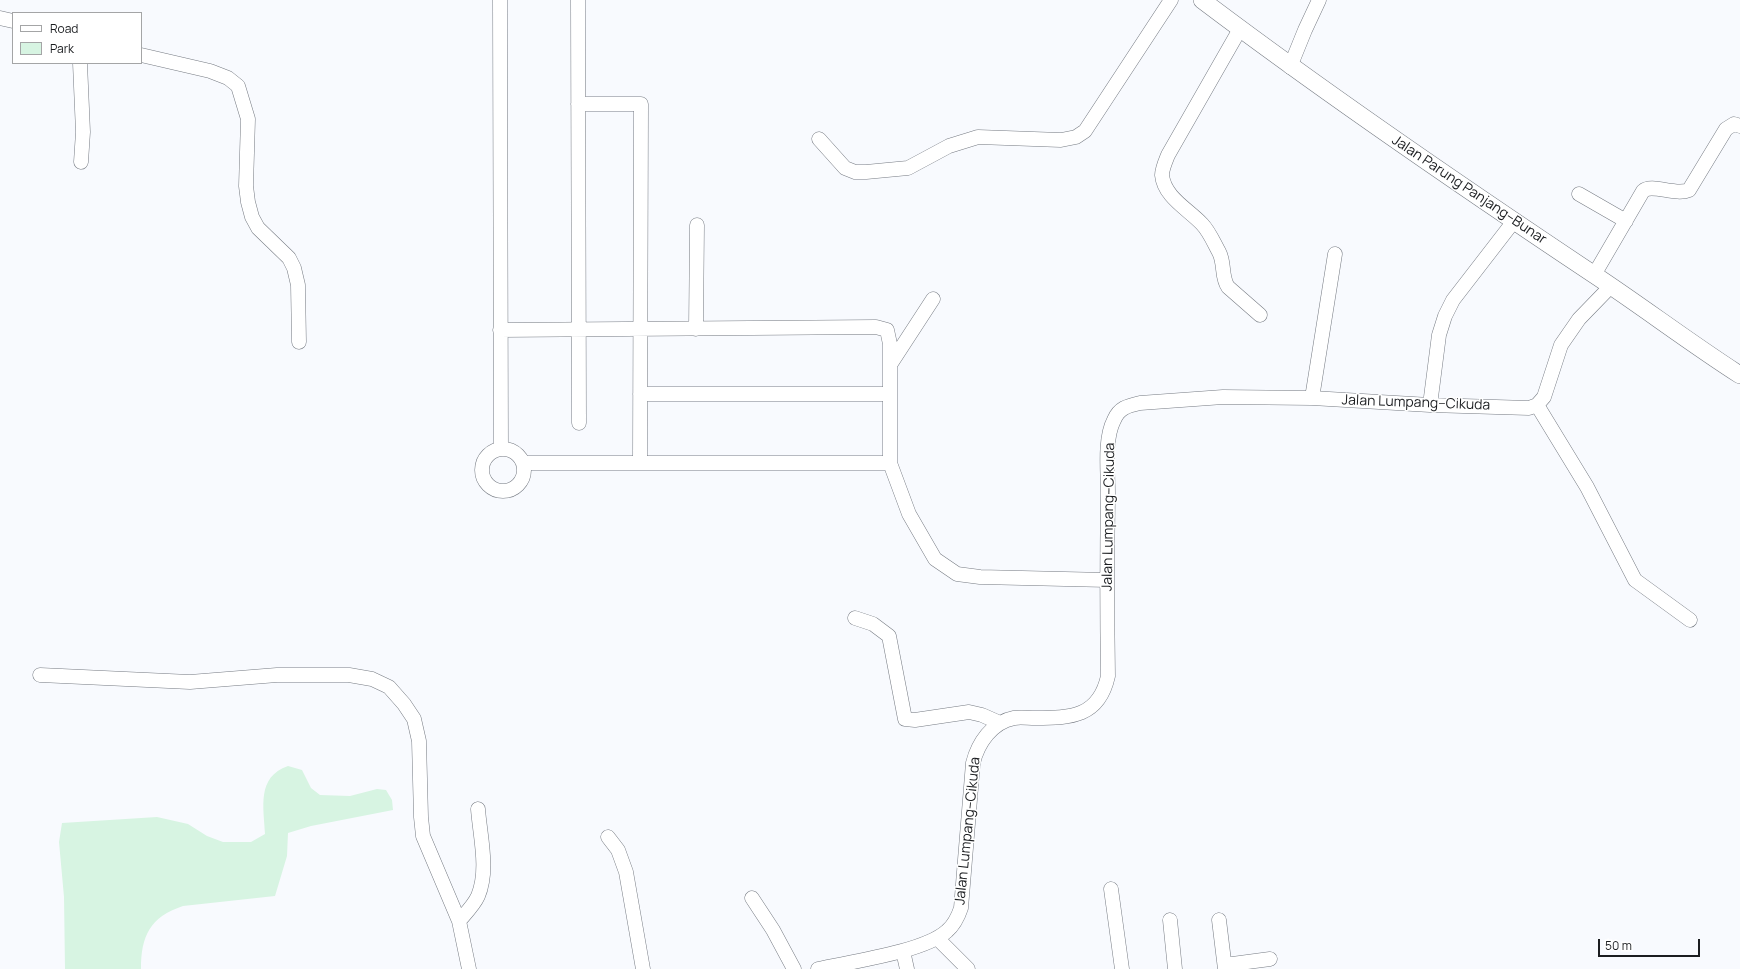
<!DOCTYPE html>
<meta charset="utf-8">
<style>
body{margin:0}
#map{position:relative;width:1740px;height:969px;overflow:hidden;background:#f8fafe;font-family:Manrope,sans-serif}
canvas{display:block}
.legend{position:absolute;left:12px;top:12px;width:130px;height:52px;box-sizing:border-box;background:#fff;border:1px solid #a4a5a6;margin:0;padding:5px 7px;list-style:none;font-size:12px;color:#1b1d20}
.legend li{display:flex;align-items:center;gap:8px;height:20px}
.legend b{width:20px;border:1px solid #a4a5a6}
.scale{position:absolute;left:1598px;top:939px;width:102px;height:18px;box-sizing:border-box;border:2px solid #1b1d20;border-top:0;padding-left:5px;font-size:12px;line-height:14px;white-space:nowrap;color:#1b1d20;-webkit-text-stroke:3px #fff;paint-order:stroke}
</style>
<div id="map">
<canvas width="1740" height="969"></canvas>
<ul class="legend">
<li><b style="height:5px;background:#fff"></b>Road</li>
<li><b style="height:11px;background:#d7f4e2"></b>Park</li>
</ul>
<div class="scale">50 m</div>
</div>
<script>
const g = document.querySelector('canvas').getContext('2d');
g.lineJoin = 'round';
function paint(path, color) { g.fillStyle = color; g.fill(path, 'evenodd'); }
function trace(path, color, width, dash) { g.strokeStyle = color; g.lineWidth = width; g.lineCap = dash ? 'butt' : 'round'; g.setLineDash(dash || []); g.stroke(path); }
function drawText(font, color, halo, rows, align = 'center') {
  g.font = font + ' Manrope,sans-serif'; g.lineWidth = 3; g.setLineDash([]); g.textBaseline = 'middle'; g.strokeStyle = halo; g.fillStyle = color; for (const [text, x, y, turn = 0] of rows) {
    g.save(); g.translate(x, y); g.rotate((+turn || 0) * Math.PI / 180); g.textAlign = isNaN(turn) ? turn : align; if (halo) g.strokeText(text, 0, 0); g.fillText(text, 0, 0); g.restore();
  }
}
paint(new Path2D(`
 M288 766 302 770 311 788 320 795 350 796 377 789 386 790 392 800 393 810 311 826 288 833 287 856 275 896 183 906C150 917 141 936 141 969H65L64 897 59 842 62 823 157 817 188 824 207 836 223 842H251L265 834C264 808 256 777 288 766Z`), '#d7f4e2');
const minor = new Path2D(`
 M500 0 501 449
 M578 0 579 423
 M0 18 13 21
 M1240 29 1168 155C1166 160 1162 169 1162 175 1164 197 1188 209 1202 224 1209 231 1214 243 1219 252 1225 263 1221 277 1228 287L1260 315
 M141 55 210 71 228 78 238 86 248 119 246 186 248 202 252 217 258 228 289 258 294 268 298 285 299 342
 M80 63 83 132 81 162
 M1290 67 1305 30 1319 0
 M578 104H641L640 462
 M819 139 845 168 855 172H866L908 168 949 146 978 137 1061 140 1076 137 1085 131 1171 0
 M1579 194 1626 221
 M1594 275 1643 191C1652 183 1675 196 1689 190L1726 129 1734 124 1740 126
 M696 329 697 225
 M500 330 876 327 887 330 890 344V463L909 514 935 559 957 574 980 577 1107 580
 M890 365 933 299
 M640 394H890
 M1312 398 1335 254
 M1430 405 1439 335 1445 316 1453 300 1514 221
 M1537 405 1587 487 1635 580 1690 620
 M482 470a21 21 0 1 1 42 0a21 21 0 1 1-42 0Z
 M523 463H890
 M855 618 873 624 889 636 905 719 915 720 969 712 982 715 1000 723
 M40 675 190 682 277 675H349L372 679 389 687 404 704 414 719 419 741 421 817 423 836 459 921 469 969
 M608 837 618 850 626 872 643 969
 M1111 889 1122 969
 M752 898 773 930 794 969
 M1170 920 1175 969
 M1219 920 1225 969
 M459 921C465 914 474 905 478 896 489 870 480 836 478 809
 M937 938 968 969
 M903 951 907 969
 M1225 965 1270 959
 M818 969C849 962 924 952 947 931 954 925 958 917 961 908L973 763C978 743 992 722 1014 718 1020 717 1028 718 1035 718 1071 718 1099 717 1108 676 1107 615 1107 554 1108 493 1108 472 1104 439 1114 420 1119 408 1127 406 1140 403L1223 397 1312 398 1430 405 1529 408 1537 405 1544 397 1561 345 1579 319 1611 286`);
const major = new Path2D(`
 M1202 0C1329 96 1461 186 1593 274 1643 307 1690 343 1740 375`);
trace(minor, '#767b83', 15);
trace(major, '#767b83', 18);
trace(minor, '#fff', 14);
trace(major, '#fff', 17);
drawText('14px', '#1b1d20', '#fff', [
 ["Jalan Parung Panjang–Bunar",1469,190,34],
 ["Jalan Lumpang–Cikuda",1416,403,2],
 ["Jalan Lumpang–Cikuda",1109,517,-89],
 ["Jalan Lumpang–Cikuda",968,831,-84]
]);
</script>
